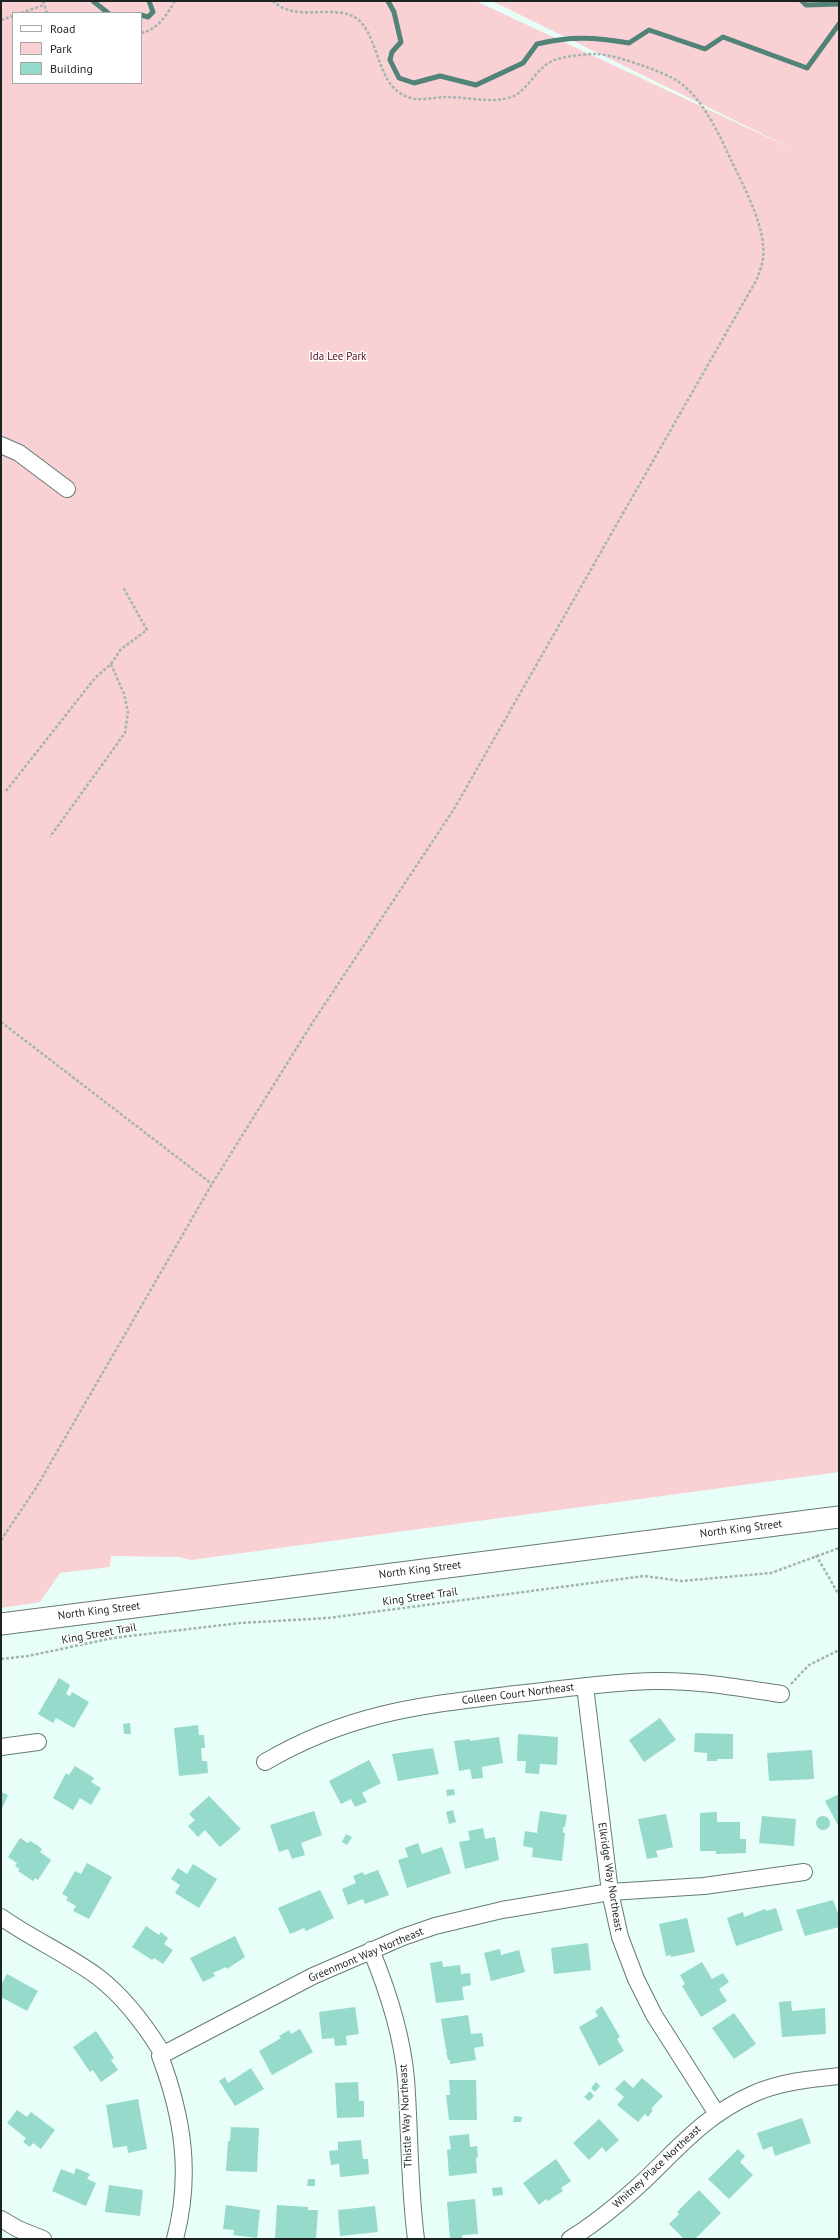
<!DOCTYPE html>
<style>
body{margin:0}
#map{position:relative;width:840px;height:2240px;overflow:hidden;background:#e8fef8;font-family:"PT Sans",sans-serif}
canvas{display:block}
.frame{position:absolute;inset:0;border:2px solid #1c2422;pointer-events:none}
.legend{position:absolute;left:12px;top:12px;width:130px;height:72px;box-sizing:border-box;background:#fff;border:1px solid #a4a7a7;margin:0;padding:5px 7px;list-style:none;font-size:12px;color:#1c2422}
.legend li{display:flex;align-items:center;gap:8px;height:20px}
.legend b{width:20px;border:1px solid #a4a7a7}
</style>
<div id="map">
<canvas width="840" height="2240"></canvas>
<div class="frame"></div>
<ul class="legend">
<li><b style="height:5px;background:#fff"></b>Road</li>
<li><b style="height:11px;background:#f9d0d3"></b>Park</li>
<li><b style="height:11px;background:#95daca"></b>Building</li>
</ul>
</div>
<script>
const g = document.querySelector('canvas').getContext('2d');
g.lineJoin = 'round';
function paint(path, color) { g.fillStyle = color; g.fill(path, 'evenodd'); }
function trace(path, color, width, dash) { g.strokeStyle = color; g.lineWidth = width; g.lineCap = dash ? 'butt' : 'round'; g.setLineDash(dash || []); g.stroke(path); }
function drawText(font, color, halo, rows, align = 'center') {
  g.font = font + ' "PT Sans",sans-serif'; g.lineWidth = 3; g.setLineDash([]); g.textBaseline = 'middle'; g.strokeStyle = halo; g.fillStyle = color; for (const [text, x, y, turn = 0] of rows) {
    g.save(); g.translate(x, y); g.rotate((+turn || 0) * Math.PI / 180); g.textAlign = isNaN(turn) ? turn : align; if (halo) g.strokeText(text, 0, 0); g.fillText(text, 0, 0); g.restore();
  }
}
paint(new Path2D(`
 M1 1H476L799 152 492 1H839V1472L191 1560 179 1557 111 1556 110 1567 60 1573 40 1602 1 1608ZM13 13H141V83H13Z`), '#f9d0d3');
trace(new Path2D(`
 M93 1 108 13
 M388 1 394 12 401 42 392 52 390 60 399 78 414 83 440 76 476 85 523 63 537 44C570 36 595 37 629 43L649 30 705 49 723 37 807 68 839 24
 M802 1 806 5 839 4
 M141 15 148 17 153 12 149 1`), '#518378', 5);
paint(new Path2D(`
 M59 1678 70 1685 66 1694 70 1696 72 1692 89 1702 74 1728 56 1718 53 1723 38 1714Z
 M660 1718 676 1740 644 1762 629 1740Z
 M130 1723 131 1734H124L123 1724Z
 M198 1725 199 1735H204L205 1748H201L202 1761H207L208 1773 179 1776 174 1728Z
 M695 1733 733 1734V1759H717V1761H707V1753L694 1752Z
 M518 1734 558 1737 557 1765 540 1764 539 1774 525 1773 526 1761H517Z
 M499 1737 503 1763 482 1767 483 1778 472 1779 470 1769 459 1771 454 1741 470 1739V1741Z
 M433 1748 439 1774 398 1781 392 1754Z
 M812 1750 814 1779 769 1781 767 1753Z
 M369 1760 381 1783 362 1793 367 1802 355 1807 351 1799 341 1804 329 1781Z
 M75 1766 94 1778 91 1782 101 1788 91 1805 80 1798 73 1810 53 1798 66 1773 69 1775Z
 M454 1789 455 1795 447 1796 446 1790Z
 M1 1792 8 1795 1 1811Z
 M839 1794V1827L825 1801Z
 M209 1796 241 1829 220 1847 205 1830 198 1837 188 1826 195 1820 189 1814Z
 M453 1810 456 1822 449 1824 446 1812Z
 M314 1811 322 1835 301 1843 305 1855 292 1859 288 1849 279 1852 270 1825Z
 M540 1811 567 1815 565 1827H563V1833H565L562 1861 532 1857 533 1848 523 1846 525 1831 537 1833Z
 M717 1812V1822H740V1839H746V1853L716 1854V1851H700V1813Z
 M666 1814 673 1847 656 1851 658 1857 647 1859 638 1819Z
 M762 1816 796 1819 794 1846 759 1843Z
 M816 1823a7 7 0 1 1 14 0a7 7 0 1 1-14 0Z
 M483 1828 485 1839 495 1837 499 1860 465 1869 459 1842 470 1840 468 1831Z
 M346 1834 352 1837 347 1845 342 1842Z
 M20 1838 28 1843 30 1841 37 1845 36 1848 37 1845 42 1849 40 1852 51 1860 38 1880 35 1878 33 1881 18 1871 20 1869 15 1866 17 1863 8 1857Z
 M418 1843 422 1854 442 1847 451 1873 407 1888 398 1860 408 1857 405 1848Z
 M87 1863 112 1877 89 1919 73 1911 76 1906 66 1900 68 1897 62 1894 75 1871 81 1874Z
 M193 1864 217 1879 199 1908 175 1893 180 1885 171 1879 178 1868 187 1874Z
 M378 1870 389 1895 365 1904 363 1899 348 1905 342 1889 356 1883 353 1876 363 1872 364 1875Z
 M320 1890 334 1918 306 1931 304 1928 290 1934 278 1908Z
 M833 1900 839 1916V1927L805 1936 796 1910Z
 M776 1908 783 1930 736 1946 727 1918 743 1912 744 1917 765 1909 766 1911Z
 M687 1918 695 1952 671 1957V1955L666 1956 659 1924Z
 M146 1926 159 1935 161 1932 168 1938 164 1944 173 1950 163 1964 154 1958 152 1960 132 1947Z
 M235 1936 245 1957 227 1969 226 1967 213 1973 215 1976 203 1982 190 1958Z
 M588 1943 591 1970 554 1974 551 1948Z
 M500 1949 501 1955 519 1950 525 1972 491 1981 484 1953Z
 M442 1961 443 1967 460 1965 461 1974 470 1973 471 1985 462 1987 464 2000 436 2003 430 1963Z
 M702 1962 712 1979 723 1973 729 1982 719 1989 727 2001 701 2017 682 1986 685 1984 680 1975Z
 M7 1974 38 1991 27 2011 1 1997V1985Z
 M791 2001 792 2011 825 2008 826 2034 782 2037 779 2002Z
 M602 2006 620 2037 617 2039 624 2051 599 2066 579 2027 598 2016 595 2011Z
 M355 2007 359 2034 346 2036 347 2045 335 2046 334 2038 322 2039 319 2012Z
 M734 2013 756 2044 734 2059 712 2028Z
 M468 2015 471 2034 482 2033 484 2046 474 2048 476 2060 450 2064V2060H448L446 2052 448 2050H446L441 2019Z
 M300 2029 313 2052 272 2075 259 2051 281 2038 279 2036 289 2030 291 2034Z
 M96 2031 114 2058 111 2060 118 2070 101 2082 93 2070 90 2072 73 2047Z
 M251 2068 264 2089 235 2106 219 2081 225 2077 228 2083Z
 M642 2078 663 2096 651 2109 653 2110 648 2117 645 2114 638 2122 617 2105 624 2097 615 2089 624 2080 633 2088Z
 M449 2080H476L477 2120H449L446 2095H450Z
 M358 2082 359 2101H364V2117L337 2118 335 2083Z
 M596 2082 600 2086 595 2092 591 2088Z
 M590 2091 594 2096 589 2101 584 2097Z
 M138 2099 147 2149 128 2153 127 2146 113 2148 106 2105Z
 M17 2110 27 2117 31 2112 55 2130 41 2149 33 2143 30 2147 23 2142 26 2138 7 2123Z
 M514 2116 522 2117 521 2122H513Z
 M802 2118 811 2143 775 2156 772 2146 763 2150 757 2133Z
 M599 2119 619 2140 606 2152 602 2147 589 2160 573 2143Z
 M231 2127 259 2128 257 2172 226 2171 228 2141H230Z
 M469 2134 470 2147 477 2146 478 2157 476 2158 477 2173 449 2176 447 2150 451 2149 449 2136Z
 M361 2140 363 2159H368L369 2174 340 2177 339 2164 331 2165 329 2151 338 2150V2142Z
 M738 2149 745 2156 740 2162 753 2175 729 2199 708 2179Z
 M556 2159 571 2181 561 2188 563 2191 548 2201 546 2199 539 2205 523 2183Z
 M76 2168 90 2174 87 2179 96 2183 86 2206 52 2191 61 2169 74 2174Z
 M308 2179H315V2186H307Z
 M109 2185 143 2190 140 2216 105 2212Z
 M502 2187 503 2195 493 2196 492 2188Z
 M699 2190 721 2213 695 2239H684L669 2224 679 2214 677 2212Z
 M475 2199 478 2234 462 2235V2239H450L447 2202Z
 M226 2205 260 2210 257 2238 233 2235 234 2230 223 2229Z
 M277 2205 308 2207V2210H318L316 2239 275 2238Z
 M375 2206 378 2232 340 2236 338 2210Z`), '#95daca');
const minor = new Path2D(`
 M1 445 19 453 67 489
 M585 1686 610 1892 620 1937 636 1979 654 2015 717 2114
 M1 1747 38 1742
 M265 1762C347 1714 415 1706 507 1695 557 1690 605 1682 655 1681 698 1680 739 1688 781 1694
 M1 1917C32 1939 67 1954 98 1977 124 1997 143 2022 161 2051L160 2056C183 2117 192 2175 175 2239
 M371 1950C388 1991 402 2034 406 2079 410 2132 409 2186 416 2239
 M160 2056 313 1976 403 1937 435 1926 502 1910 610 1892 704 1886 804 1872
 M1 2219 18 2229 43 2239
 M570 2239C593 2225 615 2207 635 2189 675 2153 701 2117 753 2094 780 2082 810 2079 839 2076`);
const major = new Path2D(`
 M1 1624 839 1517`);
trace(minor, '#677a75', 18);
trace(major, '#677a75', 23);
trace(new Path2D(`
 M43 1 47 13
 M21 13 44 5
 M1 20 13 16
 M141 33C158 30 167 14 175 1
 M111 664 121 649 147 630 123 587
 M6 791 95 678 111 664 124 694 128 712 125 733 50 837
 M1 1022 212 1184
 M1 1540 36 1488 212 1184 311 1025 454 809 757 279C759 273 762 266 763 259 767 229 744 187 731 160 719 134 703 99 679 82 665 72 613 54 596 54 584 54 569 56 558 59 540 63 531 85 516 95 512 97 506 99 503 99 485 102 464 97 446 97 436 97 425 100 415 99 377 92 382 47 361 22 339 0 298 25 273 1
 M816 1555 839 1595
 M1 1659 28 1656 113 1638 240 1623 328 1618 644 1576 682 1581 771 1573 839 1548
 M791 1684 809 1665 839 1650`), '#a4b5b1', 2.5, [3, 2]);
trace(minor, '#fff', 16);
trace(major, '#fff', 21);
drawText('11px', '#550e20', '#fff', [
 ["Ida Lee Park",338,357]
]);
drawText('11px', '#1c2422', '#fff', [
 ["North King Street",741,1529,-7],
 ["North King Street",420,1570,-7],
 ["King Street Trail",420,1597,-8],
 ["North King Street",99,1611,-7],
 ["King Street Trail",99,1634,-10],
 ["Colleen Court Northeast",518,1694,-7],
 ["Elkridge Way Northeast",610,1877,81],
 ["Greenmont Way Northeast",366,1955,-23],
 ["Thistle Way Northeast",406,2116,-93],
 ["Whitney Place Northeast",657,2167,-43]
]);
</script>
